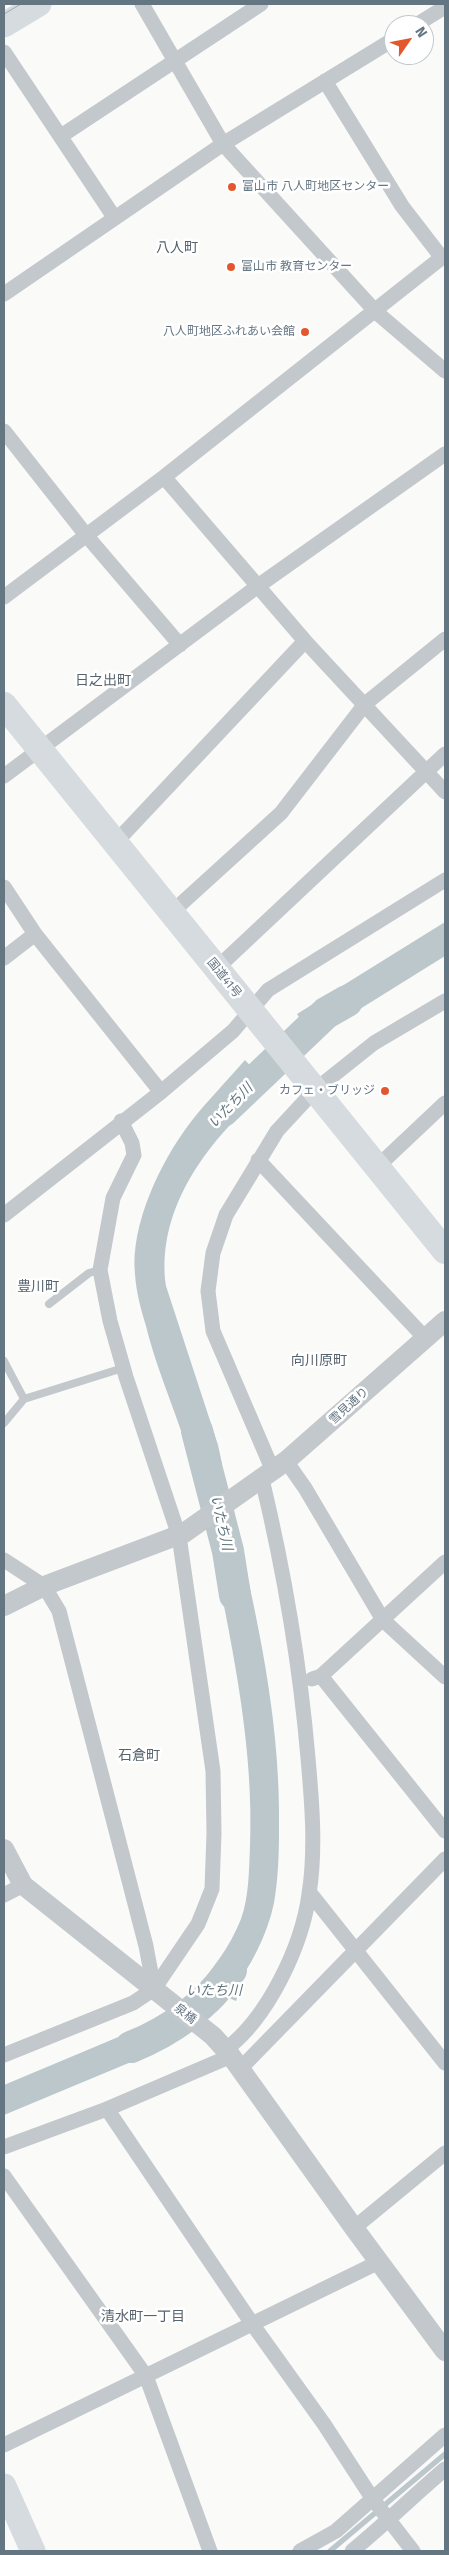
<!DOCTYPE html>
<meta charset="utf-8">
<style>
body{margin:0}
#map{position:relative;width:449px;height:2555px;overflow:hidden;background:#fafaf8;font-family:"Fira Sans",sans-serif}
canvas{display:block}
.frame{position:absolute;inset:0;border:5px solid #657683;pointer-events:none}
.north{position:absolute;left:384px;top:15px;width:50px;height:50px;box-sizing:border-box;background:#fff;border:1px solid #c1c8cd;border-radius:50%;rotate:57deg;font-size:14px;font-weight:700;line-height:20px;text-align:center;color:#657683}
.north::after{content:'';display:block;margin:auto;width:18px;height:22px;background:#e4572e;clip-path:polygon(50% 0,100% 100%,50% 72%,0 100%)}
</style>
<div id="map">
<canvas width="449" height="2555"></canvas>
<div class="frame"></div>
<div class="north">N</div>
</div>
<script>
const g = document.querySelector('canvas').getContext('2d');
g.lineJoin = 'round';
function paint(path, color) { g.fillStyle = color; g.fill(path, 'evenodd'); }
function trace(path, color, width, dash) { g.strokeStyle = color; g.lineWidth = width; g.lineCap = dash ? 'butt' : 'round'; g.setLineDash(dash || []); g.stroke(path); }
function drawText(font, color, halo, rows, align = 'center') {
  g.font = font + ' "Fira Sans","Noto Sans JP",sans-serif'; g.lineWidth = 5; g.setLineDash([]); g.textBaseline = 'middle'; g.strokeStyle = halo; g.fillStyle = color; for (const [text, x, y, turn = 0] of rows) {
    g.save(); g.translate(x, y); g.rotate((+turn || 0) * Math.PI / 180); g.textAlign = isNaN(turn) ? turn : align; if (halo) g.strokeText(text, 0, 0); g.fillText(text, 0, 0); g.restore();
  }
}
paint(new Path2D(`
 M445 922V956L315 1037 310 1023 304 1025 297 1014Z
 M245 1060 255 1071 251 1074 256 1081 261 1078 269 1088C212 1136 155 1206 166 1286L218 1445 222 1464 196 1482C184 1428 159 1379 146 1326 141 1310 136 1291 135 1274 130 1225 161 1161 190 1123 207 1101 227 1081 245 1060Z
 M240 1544C262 1638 281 1734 279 1832 279 1855 278 1880 274 1903 267 1936 251 1965 232 1992L237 1998 236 2001 229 1998 216 2012 191 1994C211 1972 230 1947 241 1919 249 1897 249 1870 250 1847 254 1751 234 1655 215 1561Z
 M157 2017 182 2037 167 2047 4 2115V2085L135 2030Z`), '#bbc7cb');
trace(new Path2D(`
 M330 2551 445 2454`), '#bbc7cb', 5.5);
trace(new Path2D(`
 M223 1111 326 1013 347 1001
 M197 1431 228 1551 235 1595
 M131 2047C169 2032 208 2005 231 1970`), '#bbc7cb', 32);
trace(new Path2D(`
 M49 1304 89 1273 100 1270
 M4 1361 24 1399
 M4 1423 24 1399 123 1368`), '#c3c8cc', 8);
trace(new Path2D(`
 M142 4 223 144 376 312 445 371
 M416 25 445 7
 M4 52 114 217
 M325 81 402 206 442 258
 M61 136 261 4
 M4 294 223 144 394 39
 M4 431 86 535 180 645
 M164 477 305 641 445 792
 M4 597 164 477 445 255
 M4 776 258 586 445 454
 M115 843 305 641
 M4 887 35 934 161 1092
 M171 913 281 813 365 704 445 639
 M4 958 35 934
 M216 969 445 754
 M258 1160 425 1338
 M376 1168 445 1103
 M4 1215 161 1092 233 1031 268 990 445 880
 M286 1461 305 1488 383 1620 445 1677
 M273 1471 213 1331 208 1291 213 1253 226 1215 277 1131 315 1090 374 1043 445 1001
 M4 1560 44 1586 59 1611 146 1946 154 1989
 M321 1676 445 1831
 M312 1679 321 1676 445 1562
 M310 1893 445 2063
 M4 1895 23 1885
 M225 2050C268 2018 302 1946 309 1894 316 1850 312 1803 308 1758 300 1664 284 1571 262 1479
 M4 2055 133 2003 154 1989 198 1924 212 1889 214 1833 213 1771 179 1536 126 1377 110 1321 100 1270 113 1198 134 1155 132 1143 121 1121
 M240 2069 445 1859
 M107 2109 253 2325 324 2424 372 2498 413 2551
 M4 2147 107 2109 231 2056
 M4 2176 146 2376 210 2551
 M354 2228 445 2153
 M4 2445 379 2262
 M300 2551 336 2531 445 2435
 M352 2551C384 2525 413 2496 445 2469`), '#c3c8cc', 15);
trace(new Path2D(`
 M4 1606 44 1586 184 1533 286 1461 445 1321
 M4 1849 23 1885 213 2036 231 2056 354 2228 445 2351`), '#c3c8cc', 20);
trace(new Path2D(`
 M4 25 39 4
 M4 2486 33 2551`), '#d6dbdf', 25);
trace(new Path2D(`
 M4 705 445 1251`), '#d6dbdf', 26);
trace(new Path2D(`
 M4 14 21 4`), '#a2aab0', 1);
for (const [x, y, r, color] of [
 [232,187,5,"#e4572e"],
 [231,267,5,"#e4572e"],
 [305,332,5,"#e4572e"],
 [385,1091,5,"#e4572e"]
]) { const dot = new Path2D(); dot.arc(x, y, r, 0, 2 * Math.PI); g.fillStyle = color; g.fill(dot); trace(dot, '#fff', 2); }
drawText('12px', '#657683', '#fff', [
 ["富山市 八人町地区センター",242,187],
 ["富山市 教育センター",241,267],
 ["八人町地区ふれあい会館",295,332,"right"],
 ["カフェ・ブリッジ",375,1091,"right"]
], 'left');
drawText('12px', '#657683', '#fff', [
 ["国道41号",224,978,51],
 ["雪見通り",349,1406,-42],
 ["泉橋",185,2014,38]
]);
drawText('14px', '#57646e', '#fff', [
 ["八人町",177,248],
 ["日之出町",103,681],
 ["豊川町",38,1287],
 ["向川原町",319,1361],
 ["石倉町",139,1756],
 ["清水町一丁目",143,2317]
]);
drawText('italic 14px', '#60757c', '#fff', [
 ["いたち川",231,1106,-46],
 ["いたち川",221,1523,77],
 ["いたち川",214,1991]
]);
</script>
